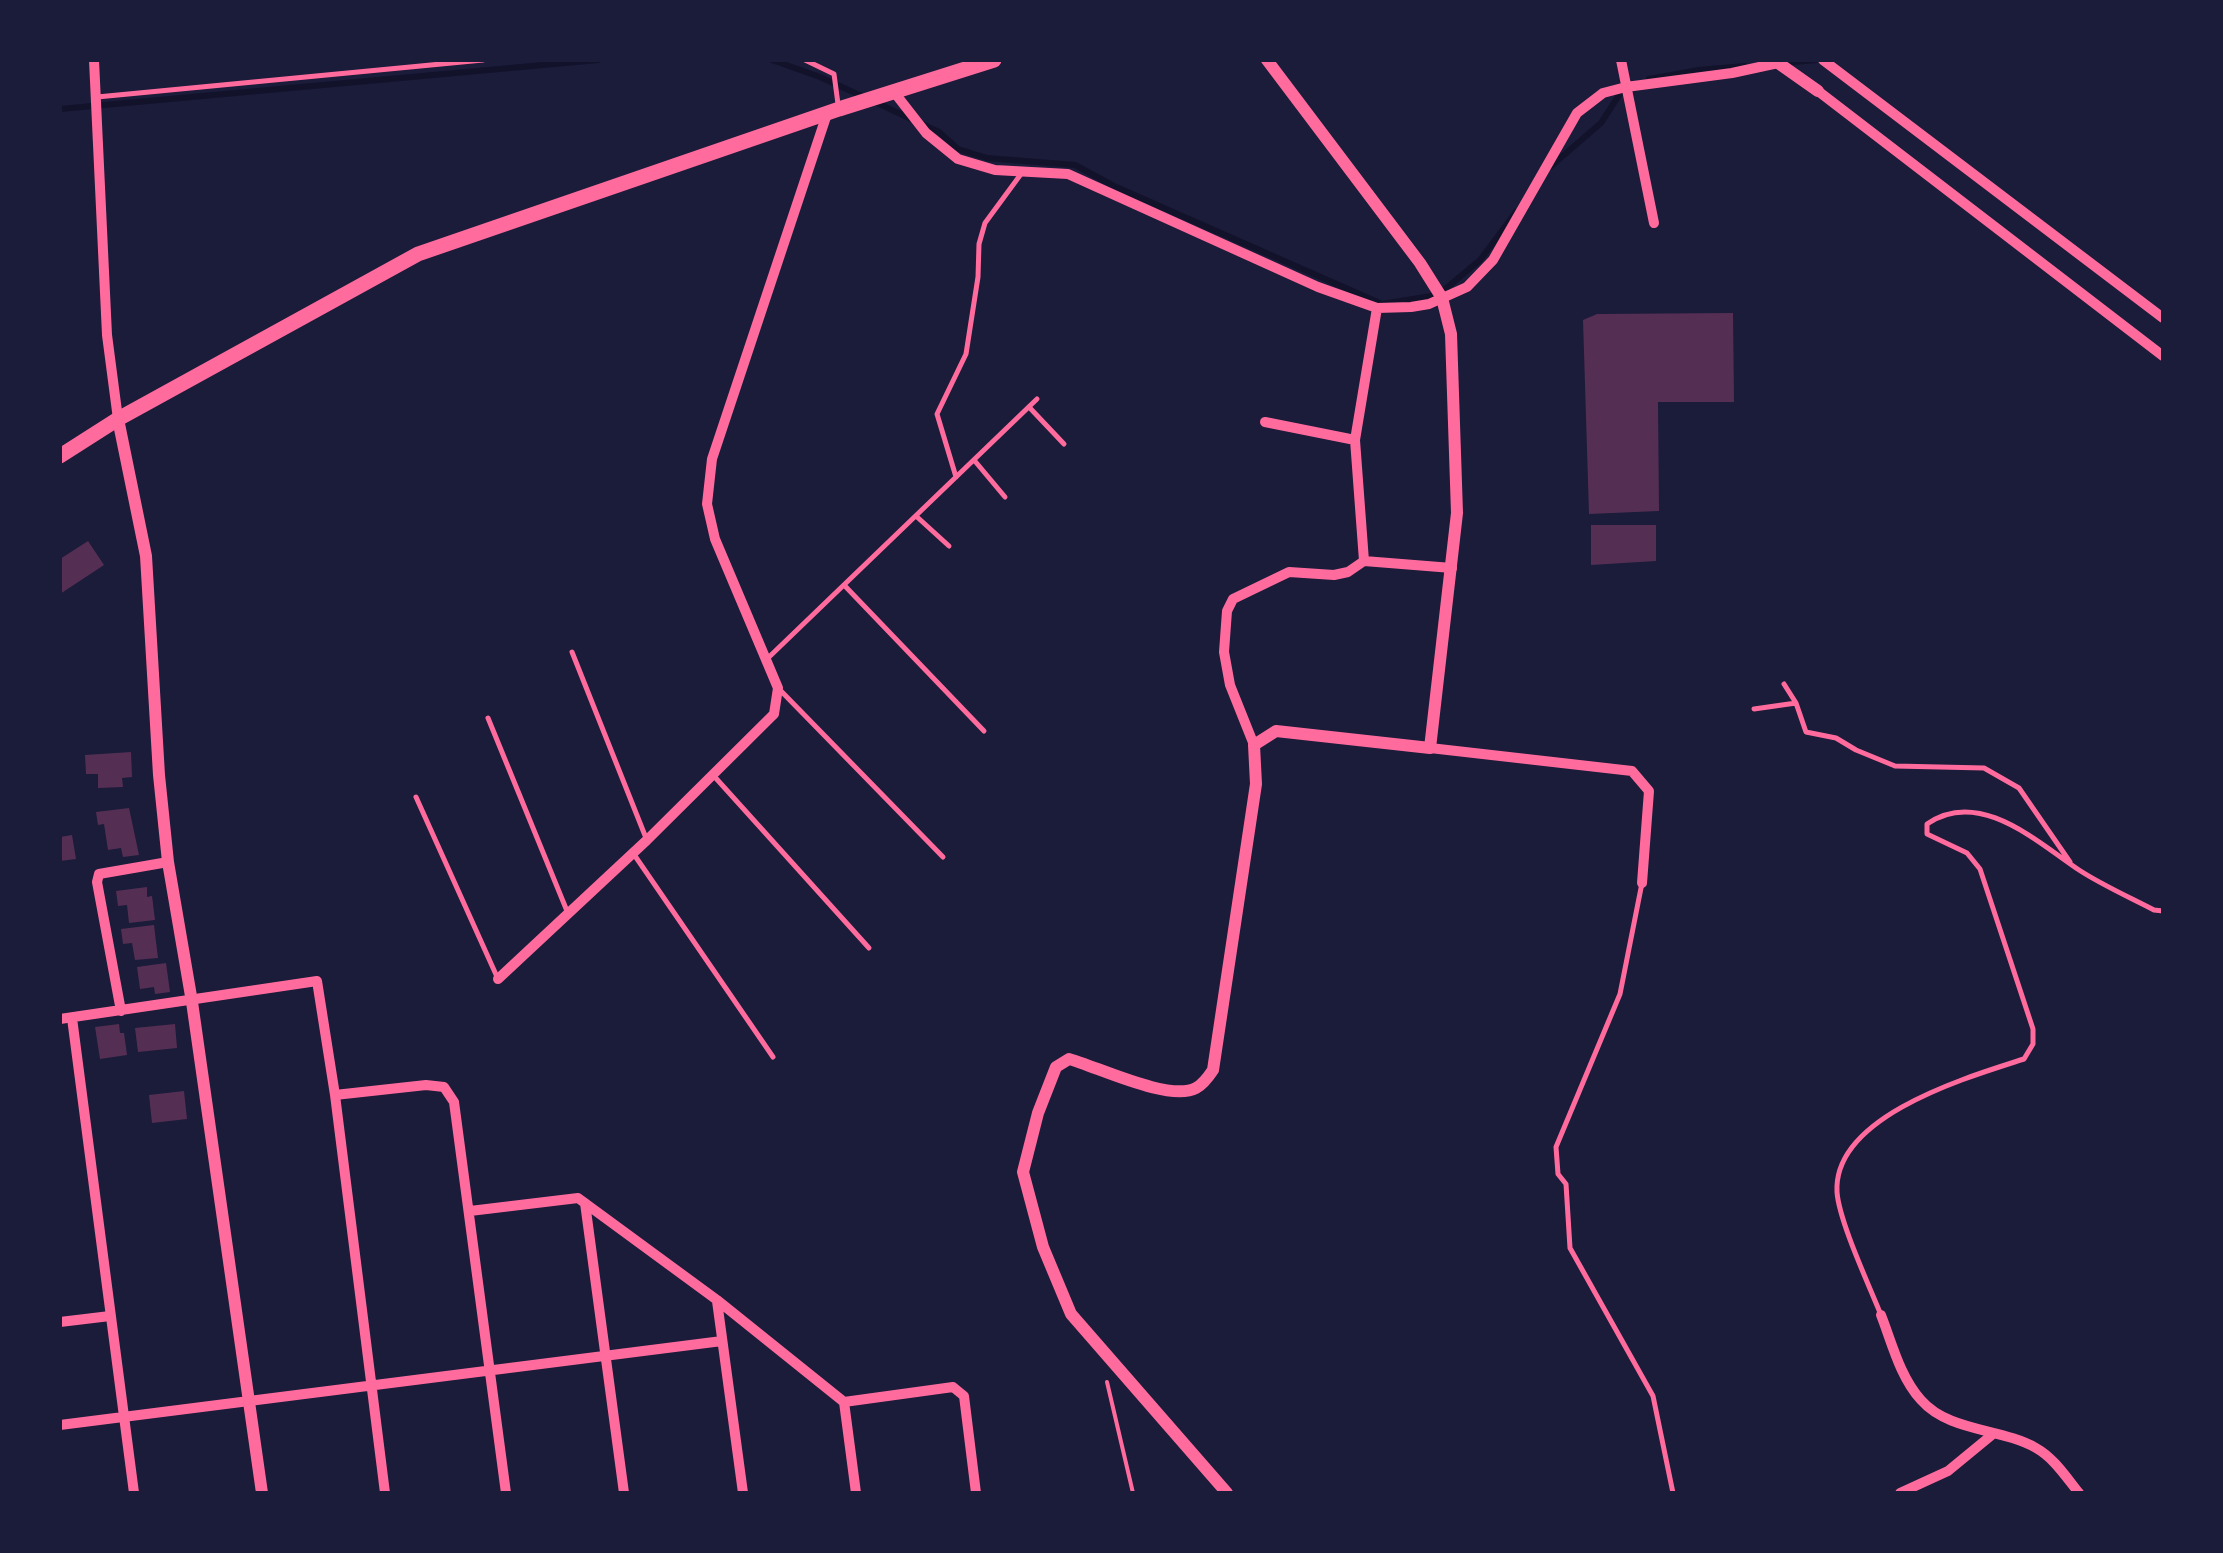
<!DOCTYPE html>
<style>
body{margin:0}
#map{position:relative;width:2223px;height:1553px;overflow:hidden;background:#1b1b3a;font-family:"IBM Plex Sans",sans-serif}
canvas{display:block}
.frame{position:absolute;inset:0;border:62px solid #1b1b3a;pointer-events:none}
</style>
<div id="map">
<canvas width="2223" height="1553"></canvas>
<div class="frame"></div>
</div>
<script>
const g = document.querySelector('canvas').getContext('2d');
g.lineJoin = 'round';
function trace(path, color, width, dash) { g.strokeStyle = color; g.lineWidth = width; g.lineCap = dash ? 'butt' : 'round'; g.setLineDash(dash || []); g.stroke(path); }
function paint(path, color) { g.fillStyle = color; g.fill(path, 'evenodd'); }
trace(new Path2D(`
 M772 60 820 77 864 97
 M1782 63 1816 60
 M1649 79 1699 70 1745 66
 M875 102 939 132 958 149 987 158 1075 165 1114 186 1382 304 1438 295 1480 260 1516 212
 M60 109 598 60
 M1550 167 1601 123 1623 89`), '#12122b', 6);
paint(new Path2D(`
 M1733 313 1734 402H1658L1659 511 1589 514 1583 320 1597 314Z
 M1591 525H1656V561L1591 565Z
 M88 541 104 565 60 594V559Z
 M131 752 132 777 122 778 123 787 98 788V774H86L85 755Z
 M129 808 139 855 123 857 121 848 108 850 104 824 98 825 96 812Z
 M72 835 76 859 60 861V837Z
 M147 887V897L152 896 155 920 129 923 127 905 118 906 116 891Z
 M154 925 158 958 135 960 132 943 123 944 121 929Z
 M166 963 170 992 155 994 154 987 140 989 137 967Z
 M119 1024 120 1033H124L127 1055 100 1059 95 1027Z
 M175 1024 177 1048 138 1052 135 1028Z
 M184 1091 187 1119 152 1123 149 1095Z`), '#542f53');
trace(new Path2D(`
 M1107 1382 1133 1493`), '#ff6b9d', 4);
trace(new Path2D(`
 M805 60 834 74 838 104
 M97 97 483 60
 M1029 407 1064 444
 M974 460 1005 497
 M956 477 937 414 966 354 978 277 979 244 985 223 1021 174
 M916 516 949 546
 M844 585 984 731
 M572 652 646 838
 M768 658 1037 399
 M1784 684 1796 703 1806 732 1836 738 1856 750 1895 766 1984 768 2019 788 2070 862
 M781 691 943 857
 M1754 709 1796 703
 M488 718 567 911
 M713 775 869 948
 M416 797 498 979
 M633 853 773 1057
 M1642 883 1620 994 1556 1147 1558 1174 1566 1184 1570 1248 1653 1396 1673 1493
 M1881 1315C1869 1285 1839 1221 1837 1192 1833 1116 1968 1077 2024 1059L2033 1044V1029L1980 869 1967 853 1927 834V824C1979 788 2036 841 2079 870 2102 885 2129 897 2154 910L2163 911`), '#ff6b9d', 5);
trace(new Path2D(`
 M94 60 107 335 118 419
 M1621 60 1654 223
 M1823 60 2163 318
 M1818 91 2163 356
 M894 92 926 133 958 159 995 170 1068 174 1318 287 1377 308 1411 307 1429 304 1467 287 1493 260 1577 113 1603 93 1626 87 1732 73 1778 63
 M1265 422 1355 440
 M1364 561 1355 440 1377 308
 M1254 745 1230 685 1224 652 1227 611 1233 599 1289 572 1334 575 1348 572 1364 561 1452 568
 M1430 748 1632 771 1649 791 1642 883
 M498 979 647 840 774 714 778 688 715 539 707 504 712 459 827 114
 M121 1011 97 882 99 874 168 862
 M72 1018 134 1493
 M60 1019 317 981 335 1095 385 1493
 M335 1095 426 1085 444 1087 454 1102 506 1493
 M585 1203 624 1493
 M470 1211 578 1198 717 1300 844 1402 953 1387 964 1396 976 1493
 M717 1301 743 1493
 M1881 1315C1892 1343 1900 1377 1921 1400 1949 1432 2001 1428 2036 1448 2054 1458 2066 1477 2079 1493
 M60 1322 110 1316
 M844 1402 856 1493
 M60 1425 722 1341
 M1900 1493 1948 1471 1993 1434`), '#ff6b9d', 10);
trace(new Path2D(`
 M1774 60 1818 91
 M118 419 146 556 159 775 168 862 192 1002 262 1493
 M1227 1493 1071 1314 1043 1247 1023 1172 1038 1113 1056 1067 1069 1059C1098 1067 1169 1102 1196 1088 1202 1085 1209 1076 1213 1070L1256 784 1254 745 1276 731 1430 748 1457 513 1451 334 1442 298 1420 263 1267 60`), '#ff6b9d', 12);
trace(new Path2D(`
 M60 456 118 419 418 254 839 109 994 60`), '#ff6b9d', 15);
</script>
